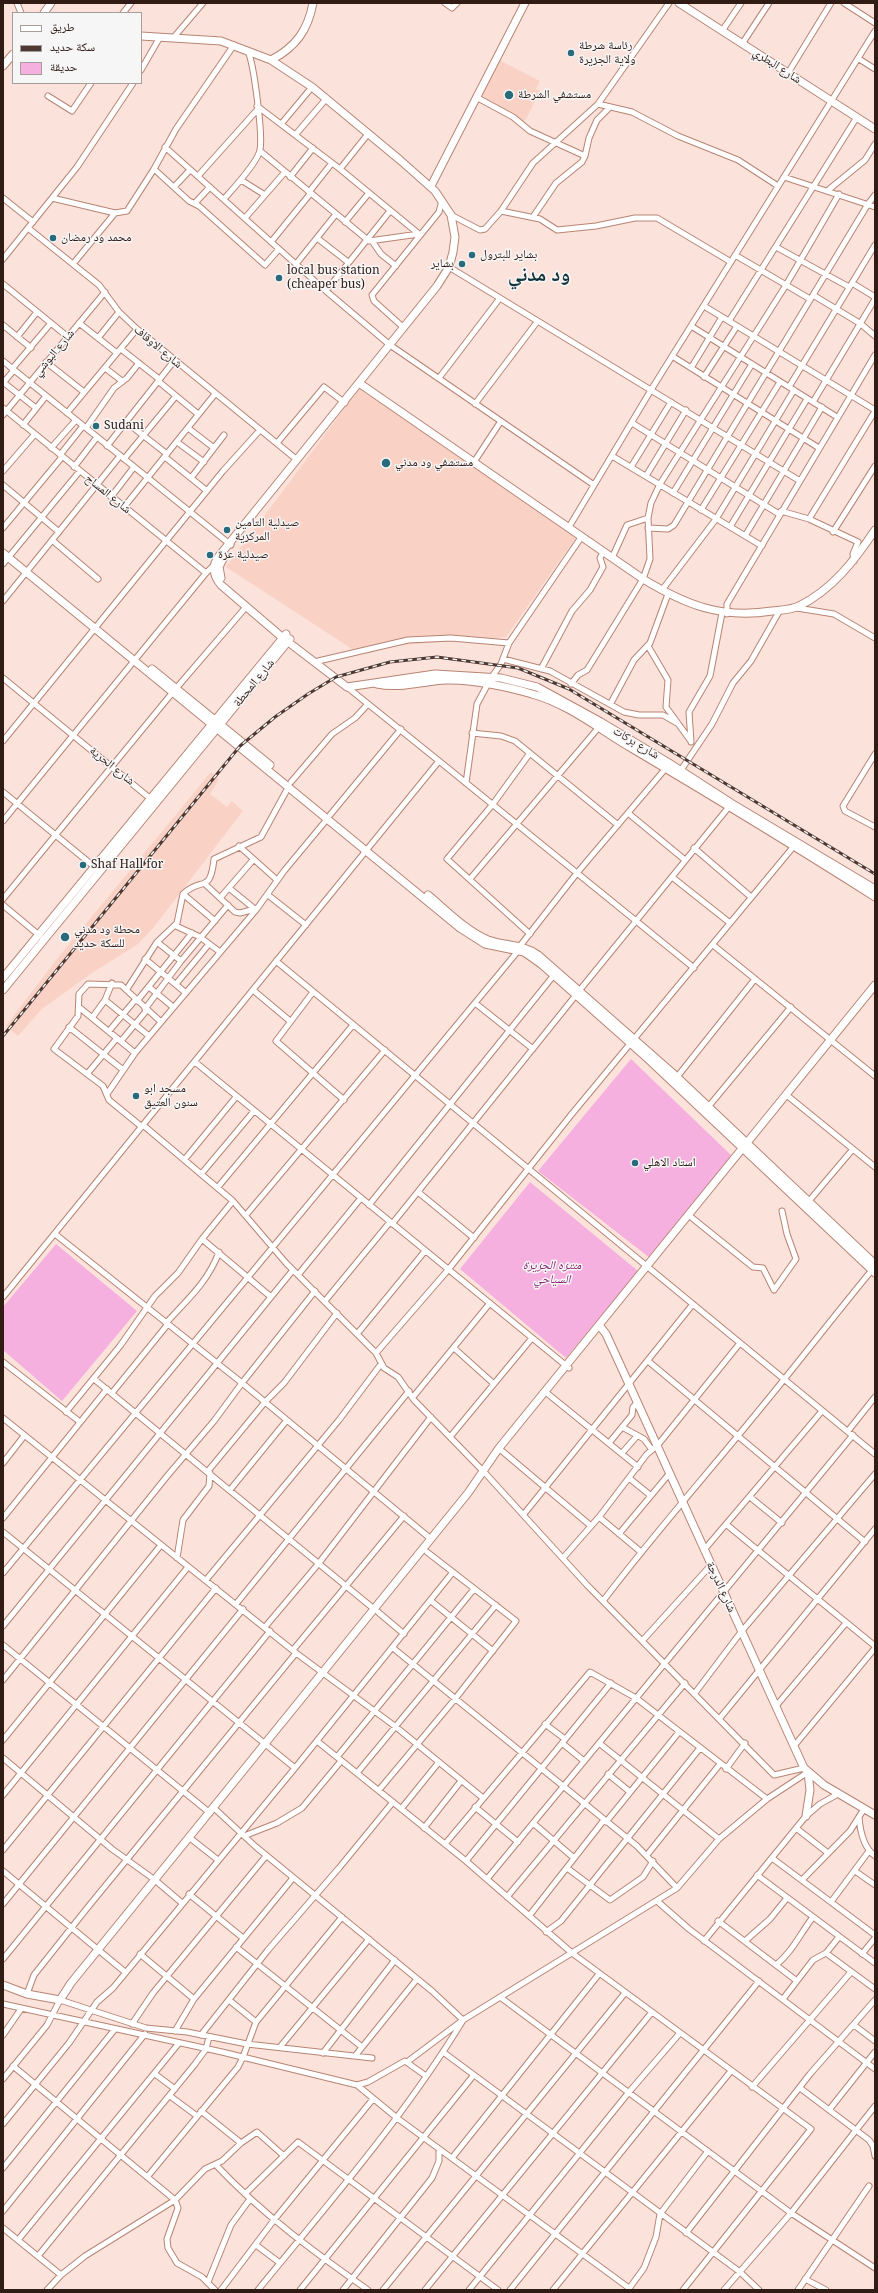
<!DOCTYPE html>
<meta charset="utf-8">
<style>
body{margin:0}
#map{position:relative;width:878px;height:2293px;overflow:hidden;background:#fbe3dc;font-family:"Noto Serif","Noto Naskh Arabic",serif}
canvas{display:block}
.frame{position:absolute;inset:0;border:4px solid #301b15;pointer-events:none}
.legend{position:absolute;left:12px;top:12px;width:130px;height:72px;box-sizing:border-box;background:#f6f6f6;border:1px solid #a79e9c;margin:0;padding:5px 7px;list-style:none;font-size:12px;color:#301b15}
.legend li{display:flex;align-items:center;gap:8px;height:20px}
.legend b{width:20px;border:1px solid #a79e9c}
</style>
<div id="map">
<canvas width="878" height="2293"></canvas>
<div class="frame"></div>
<ul class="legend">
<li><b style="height:5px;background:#fff"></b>طريق</li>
<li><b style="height:5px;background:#4d3832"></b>سكة حديد</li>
<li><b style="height:11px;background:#f5b0e0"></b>حديقة</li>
</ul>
</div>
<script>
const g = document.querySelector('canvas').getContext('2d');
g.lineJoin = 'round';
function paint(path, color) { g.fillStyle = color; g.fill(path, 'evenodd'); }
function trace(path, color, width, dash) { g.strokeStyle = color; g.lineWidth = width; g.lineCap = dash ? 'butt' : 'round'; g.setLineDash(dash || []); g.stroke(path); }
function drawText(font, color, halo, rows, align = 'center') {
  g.font = font + ' "Noto Serif","Noto Naskh Arabic",serif'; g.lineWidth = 3; g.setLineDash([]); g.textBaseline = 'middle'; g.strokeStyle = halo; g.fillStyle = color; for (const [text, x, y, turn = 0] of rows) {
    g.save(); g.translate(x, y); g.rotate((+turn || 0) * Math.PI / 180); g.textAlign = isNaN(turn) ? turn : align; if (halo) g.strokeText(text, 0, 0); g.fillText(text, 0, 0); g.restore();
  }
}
paint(new Path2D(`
 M499 60 540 81 536 89 540 91 524 123 479 99Z
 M359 389 577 536 506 637 352 649 226 567Z
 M211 772 219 779 210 794 227 807 232 801 243 811 154 927 138 944 92 973 42 1009 18 1036 6 1026 56 960Z`), '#f9d2c5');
paint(new Path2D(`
 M631 1059 732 1156 650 1258 538 1171Z
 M530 1182 638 1271 566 1358 460 1269Z
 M56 1244 137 1311 62 1401 3 1350V1307Z`), '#f5b0e0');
const street = new Path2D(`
 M17 3 21 13
 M445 3 452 8 457 3
 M844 3 875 23
 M123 13 131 3
 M722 31 741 3
 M174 37 203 3
 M742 44 769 3
 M859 59 875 69
 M141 70 160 37
 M788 73 831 3
 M48 96 72 111 91 83
 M476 97 513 117 530 131 585 156
 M598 104 632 112 678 136 738 160 778 186
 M257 106 340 169 419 234
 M282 123 312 87
 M296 134 326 99
 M165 147 326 291 390 345 594 485
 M260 151 369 241 419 234
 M154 169 189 201 199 206 265 265 279 249
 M340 169 368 134
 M198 176 257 110
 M290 177 313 148
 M784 177 875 207
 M241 180 265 195
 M174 187 190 170
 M827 191 865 160 875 144
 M309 192 332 163
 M3 198 33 222
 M52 198 115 213 127 211 154 169 176 129 234 45
 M224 199C232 190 258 162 260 150 263 135 254 65 248 51
 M195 203 210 187
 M501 211 540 219 557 230 596 226 635 218H657L731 262
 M451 215 480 230 485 229 501 211 533 163 598 104 669 3
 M533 217 556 183 582 162 585 156 589 138 597 120 610 107
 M245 218 285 172
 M345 222 369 193
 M28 228 99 285 119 312 137 329 296 459
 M317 238 348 262
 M372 241 381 254 396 266
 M271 242 310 194
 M776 247 849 287
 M735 255 810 299
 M3 259 77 167 133 83
 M73 264 115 213
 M296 264 336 214
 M449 267 800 481
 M852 283 875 297
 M3 284 68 337
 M326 291 390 211
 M813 295 861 324 875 336
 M704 306 875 410
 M729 321 857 117
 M79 323 117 353
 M3 325 31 348
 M691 326 837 417
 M404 328 374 301 372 295 439 212 442 200
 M17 337 37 312
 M98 338 119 312
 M121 349 159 379
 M672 356 819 448
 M3 361 231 545
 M46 362 84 392
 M105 368 122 381
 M691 368 722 317
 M12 369 51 323
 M704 377 737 326
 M439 378 500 298
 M158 381 198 414
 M3 382 36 408
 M3 383 14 370
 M789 387 875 245
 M813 402 875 299
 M475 404 537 322
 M3 408 206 573
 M67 413 137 329
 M3 415 105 292
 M126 422 167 454
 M632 423 779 514
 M23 425 46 396
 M86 428 114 388 127 378 139 363
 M188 428 214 448
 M177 442 204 462
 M277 443 324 387 345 403
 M107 446 174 361
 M51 448 76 420
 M60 455 83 426
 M612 456 762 546
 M165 457 207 491
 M124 459 176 396
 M474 462 501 421
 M74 467 97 437
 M631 467 671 402
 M3 471 35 434
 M646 476 686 410
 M191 478 224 435
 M3 485 59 532
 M673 493 752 364
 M111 497 134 467
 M124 507 215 394
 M701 510 780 382
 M781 511 809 519 858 542 853 554 854 561
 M809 519 875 411
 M569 527 651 390 875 31
 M730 527 807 399
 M3 528 62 457
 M648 528 668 529 674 525 868 204 875 195
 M833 532 875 466
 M745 536 822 407
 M52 540 98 579
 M612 558 627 525 648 518
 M3 564 79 472
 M662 590 716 519 794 390
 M3 601 120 456
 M797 608 834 614 875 638
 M727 614V604L875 355
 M648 646 668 680 666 707 690 740
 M503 659 550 671 624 712 639 715H663L677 723
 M314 662 408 640 451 638 509 643
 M541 669 572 611 590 590 603 567 600 558 603 552
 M3 678 152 800
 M571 684 578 675 587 670 643 579 650 559 648 518 651 503 660 484 786 285 839 194
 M611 703 634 660 650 643 668 594
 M472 733 501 736 515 741 618 825
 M3 741 223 471 260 430
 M691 742 689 712 710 676 722 613
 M530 753 493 804 447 859 530 934
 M875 754 843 806 845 811 875 827
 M439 761 694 968
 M681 770 712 724 733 683 751 661 780 610
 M291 782 332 734 355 718 368 704
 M466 783 477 704 491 678 501 664 509 643 582 536
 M3 792 97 869
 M628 813 685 860
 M330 815 401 729
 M3 821 206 573 213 566 216 567
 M239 846 277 880
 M694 848 751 897
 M672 877 730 923
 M470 879 599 727
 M205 884 235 912 240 913 255 909
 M229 888 256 910
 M183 894 215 921
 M268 895 306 925
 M220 898 253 860
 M3 899 173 692 246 607
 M3 905 40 936
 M176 926 200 937 220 952
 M157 942 181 961
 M713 945 875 1076
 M520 946 577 873 666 768
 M145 959 186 993
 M276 961 875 1454
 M176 984 209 944
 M149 987 173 1007
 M127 989 157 942 177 923 183 894C202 876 210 895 214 859L261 837 289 786
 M253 990 290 1021
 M579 991 728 808
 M313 992 276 1041 344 1100
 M105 1000 149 1036
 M137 1001 192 933
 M475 1003 533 1049
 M80 1008 135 1053
 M145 1009 181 961 228 905
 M92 1018 105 1000 112 983
 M69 1027 122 1069
 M109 1031 136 999
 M121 1041 147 1010
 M195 1062 569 1368
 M87 1074 117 1038
 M677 1077 755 979
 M107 1094 135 1053 256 910 284 871 328 818
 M789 1097 875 1167
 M709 1106 791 1007
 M143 1125 233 1201 286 1263 376 1353 384 1368 398 1377 414 1400 483 1471
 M142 1127 109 1100 103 1086 54 1049 78 1016 79 994 88 984 121 985 161 1022
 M185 1159 236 1097
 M202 1173 254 1111
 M218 1187 353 1025
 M418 1192 474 1238
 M809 1201 853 1149
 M369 1205 554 975
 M246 1215 385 1050
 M691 1217 753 1267 763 1268 774 1290 796 1259 787 1234 782 1211
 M392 1224 576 995
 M55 1234 242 1383 431 1539
 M202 1239 271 1297
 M298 1275 361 1198
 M3 1297 439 761 347 687
 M325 1301 390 1222
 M166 1323C187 1300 208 1282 219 1252
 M357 1334 425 1251
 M454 1348 494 1384
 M376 1353 448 1270 571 1115 794 846
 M648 1361 865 1542
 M3 1362 80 1422
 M94 1379 374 1609
 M112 1393 168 1324
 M548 1394 638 1467
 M413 1397 490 1303
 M66 1412 120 1346 155 1296 178 1273 202 1239 233 1201
 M3 1418 296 1653 396 1727 483 1798
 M622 1427 644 1439 652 1450
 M848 1431 875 1397
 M450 1437 532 1338
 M609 1443 632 1415 633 1407 637 1403
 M502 1451 591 1526
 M622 1453 637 1436
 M3 1463 24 1436
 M208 1471 265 1402 284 1383 337 1313
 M486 1474 587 1585 774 1775 804 1768
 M629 1478 650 1495
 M230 1490 287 1420
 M750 1497 782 1523
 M524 1514 693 1304
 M599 1517 641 1552
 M3 1518 107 1389
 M727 1525 875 1646
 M3 1532 295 1768
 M619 1534 669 1474
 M704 1550 822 1411
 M177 1558 183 1520 209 1486 210 1473
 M563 1558 599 1517 647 1454 657 1446 740 1343
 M3 1573 518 951
 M206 1580 339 1420 381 1364
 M431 1601 493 1651
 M603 1601C653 1535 708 1473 760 1409 798 1363 834 1316 872 1270
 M236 1604 409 1391
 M378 1612 404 1634
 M3 1626 293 1270
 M265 1627 319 1563 431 1417
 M643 1640 711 1565
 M3 1645 210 1813
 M393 1648 637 1846 677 1888
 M293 1650 404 1516
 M3 1680 168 1475 214 1421 242 1383 315 1291
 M695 1693 741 1632 875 1474
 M776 1706 846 1623
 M720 1718 875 1529
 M545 1724 565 1739
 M3 1740 161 1545
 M317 1741 466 1861 572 1953 811 2129 683 2290
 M562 1743 584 1761
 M599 1743 719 1839
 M794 1746 875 1648
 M337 1757 474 1589
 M3 1758 112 1849 155 1880 182 1903
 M726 1769 745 1743
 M357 1773 496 1605
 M608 1774 630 1792
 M379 1790 455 1699 516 1621 427 1552
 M3 1795 188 1567
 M475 1807 518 1842
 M214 1808 256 1847 432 1991 463 2020
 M401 1809 439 1762
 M859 1817C860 1830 864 1848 875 1856
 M606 1822 679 1732
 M533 1823 574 1858
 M424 1828 461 1781
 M796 1828 828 1853
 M244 1836 277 1823 302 1808 341 1761
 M190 1838 218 1860
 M445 1844 590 1672 636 1698 767 1799
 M3 1850 216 1588
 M647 1855 720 1764
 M772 1858 875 1935
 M466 1861 611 1683
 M567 1868 610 1900 643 1877 653 1861
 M3 1871 125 1972
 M855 1871 875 1885
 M757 1875 875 1963
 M487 1879 853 1435
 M802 1880 850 1831 864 1809
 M189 1894 243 1938
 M507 1897 685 1683
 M657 1901 689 1929 875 2069
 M831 1902 869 1851
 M3 1904 243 1609
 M529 1916 604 1820
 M718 1921 797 1981
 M546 1932 561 1921 700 1748
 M704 1941 806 1816 820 1804 838 1794
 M745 1941 770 1919 787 1898
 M236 1947 362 2047
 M826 1953 875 1989
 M140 1954 194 1999
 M862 1954 875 1938
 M3 1959 270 1631
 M776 1965C793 1951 800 1934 813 1917
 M27 1994 34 1975 88 1907 296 1653
 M500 1997 791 2213 875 2268
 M783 1999 813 1960 826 1953 839 1937
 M229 2000 256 2022
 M3 2004 222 2052 357 2085 397 2118 629 2288
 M132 2024 153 1993 266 1856
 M854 2025 875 2041
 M175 2031 194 1999 293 1878
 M3 2035 21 2009
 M201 2035 268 1950 339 1868 393 1802
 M280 2047 369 1939
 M443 2052 740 2272 759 2290
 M323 2053 395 1960
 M355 2056 417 1979
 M407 2062 463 2020 677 1888 719 1839 767 1799 808 1772
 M13 2066 175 2200 178 2208 167 2239 168 2248 177 2263 202 2277 215 2290
 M155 2074 175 2089
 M3 2079 47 2025 60 2000 146 2028 187 2032 247 2044 372 2058
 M357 2085 368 2082 405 2061 426 2076
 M752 2087 851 1972
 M800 2088 869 2140 873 2146 875 2156
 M170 2096 197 2116
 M829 2110 875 2052
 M201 2111 241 2143
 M3 2124 69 2043 97 2002 113 1988 295 1768 453 1572
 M452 2158 599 1974
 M216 2165C261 2213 314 2252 368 2290
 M3 2168 115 2029
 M148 2176 238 2067 243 2057 256 2022 342 1917
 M245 2194 298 2142 498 2290
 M3 2211 145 2034
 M3 2228 61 2275
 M686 2233 810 2074 875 2000
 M18 2240 179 2043
 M256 2245 280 2263
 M38 2256 195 2064 206 2049 209 2037
 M805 2279 826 2290
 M208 2282 231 2225 250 2199
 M47 2290 61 2275 85 2256 175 2200 205 2169 222 2161 241 2143 257 2132 284 2156
 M221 2290 274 2220 373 2099
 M258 2290C329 2203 403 2118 462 2022
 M300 2290 473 2076
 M343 2290 432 2178 439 2161V2149
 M383 2290 625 1993
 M425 2290 652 2012
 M469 2290 629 2092 680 2033
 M510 2290 759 1981
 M553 2290 731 2071
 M628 2290 644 2268 656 2237 660 2214 708 2151
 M724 2290 791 2213 875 2106
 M798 2290 869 2186`);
const secondary = new Path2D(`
 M679 3 875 129
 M44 13 51 3
 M141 36 221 41 271 60 312 87 400 160 435 191 451 215 455 237 453 252 449 267 437 286 219 556C211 566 213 575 221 585L283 638 347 687 435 674 501 678 537 687 601 722 669 763 731 803 875 889
 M271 60C296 47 308 30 313 3
 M3 66 13 54
 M431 186 525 3
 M359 383 643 579C686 605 721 619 772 611 780 610 791 610 799 606 832 590 855 560 875 530
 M3 553 460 928 485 944 524 952 541 964 648 1059 875 1273
 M221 578 219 567 225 555
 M152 669 270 765
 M377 684C400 689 423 681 446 680 471 679 509 687 532 694 569 704 600 730 633 749 714 797 795 846 875 897
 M428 895C446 910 466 931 488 940 505 946 523 944 538 955L677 1077 875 1264
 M3 978 286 634
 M3 990 290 639
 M599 1325 606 1334 623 1371 804 1768 824 1785 875 1815
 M806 1816 810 1790 808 1772
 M3 1985 27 1994 60 2000 71 1983 468 1493 499 1448 875 985`);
trace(street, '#b88473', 7);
trace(secondary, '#b88473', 9);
trace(street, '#fff', 5);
trace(secondary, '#fff', 7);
const rail = new Path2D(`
 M3 1036 240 746 275 717 308 694 336 677 390 662 437 657 518 668 569 689 875 874`);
trace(rail, '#4d3832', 3);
trace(rail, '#f6f6f6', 1.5, [4.5]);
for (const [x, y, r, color] of [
 [571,53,4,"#286b7d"],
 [509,95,5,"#286b7d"],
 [53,238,4,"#286b7d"],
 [472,255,4,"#286b7d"],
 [462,264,4,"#286b7d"],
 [279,278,4,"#286b7d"],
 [96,426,4,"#286b7d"],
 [386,463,5,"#286b7d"],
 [227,530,4,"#286b7d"],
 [210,555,4,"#286b7d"],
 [83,865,4,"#286b7d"],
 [65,937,5,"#286b7d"],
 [136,1096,4,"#286b7d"],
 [635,1163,4,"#286b7d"]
]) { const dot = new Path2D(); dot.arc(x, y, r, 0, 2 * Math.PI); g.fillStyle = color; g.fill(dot); trace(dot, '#f6f6f6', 1.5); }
drawText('12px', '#301b15', '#f6f6f6', [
 ["رئاسة شرطة",579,46],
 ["ولاية الجزيرة",579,60],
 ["مستشفي الشرطة",518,95],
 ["محمد ود رمضان",61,238],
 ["بشاير للبترول",480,255],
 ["بشاير",454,264,"right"],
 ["local bus station",287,271],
 ["(cheaper bus)",287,285],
 ["Sudani",104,426],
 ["مستشفي ود مدني",395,463],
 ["صيدلية التامين",235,523],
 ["المركزية",235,537],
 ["صيدلية عزة",218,555],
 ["Shaf Hall for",91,865],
 ["محطة ود مدني",74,930],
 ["للسكة حديد",74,944],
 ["مسجد ابو",144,1089],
 ["سنون العتيق",144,1103],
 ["استاد الاهلي",643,1163]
], 'left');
drawText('12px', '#301b15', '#f6f6f6', [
 ["شارع البطري",777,66,33],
 ["شارع الاوقاف",158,347,40],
 ["شارع البوشي",54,353,-50],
 ["شارع المساح",108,494,39],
 ["شارع المحطة",254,683,-51],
 ["شارع بركات",636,743,31],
 ["شارع الحرية",112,766,39],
 ["شارع الدرجة",721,1587,65]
]);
drawText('italic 12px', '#862370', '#f6f6f6', [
 ["منتزه الجزيرة",552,1266],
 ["السياحي",552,1280]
]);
drawText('bold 20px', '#14343c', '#f6f6f6', [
 ["ود مدني",539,275]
]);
</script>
